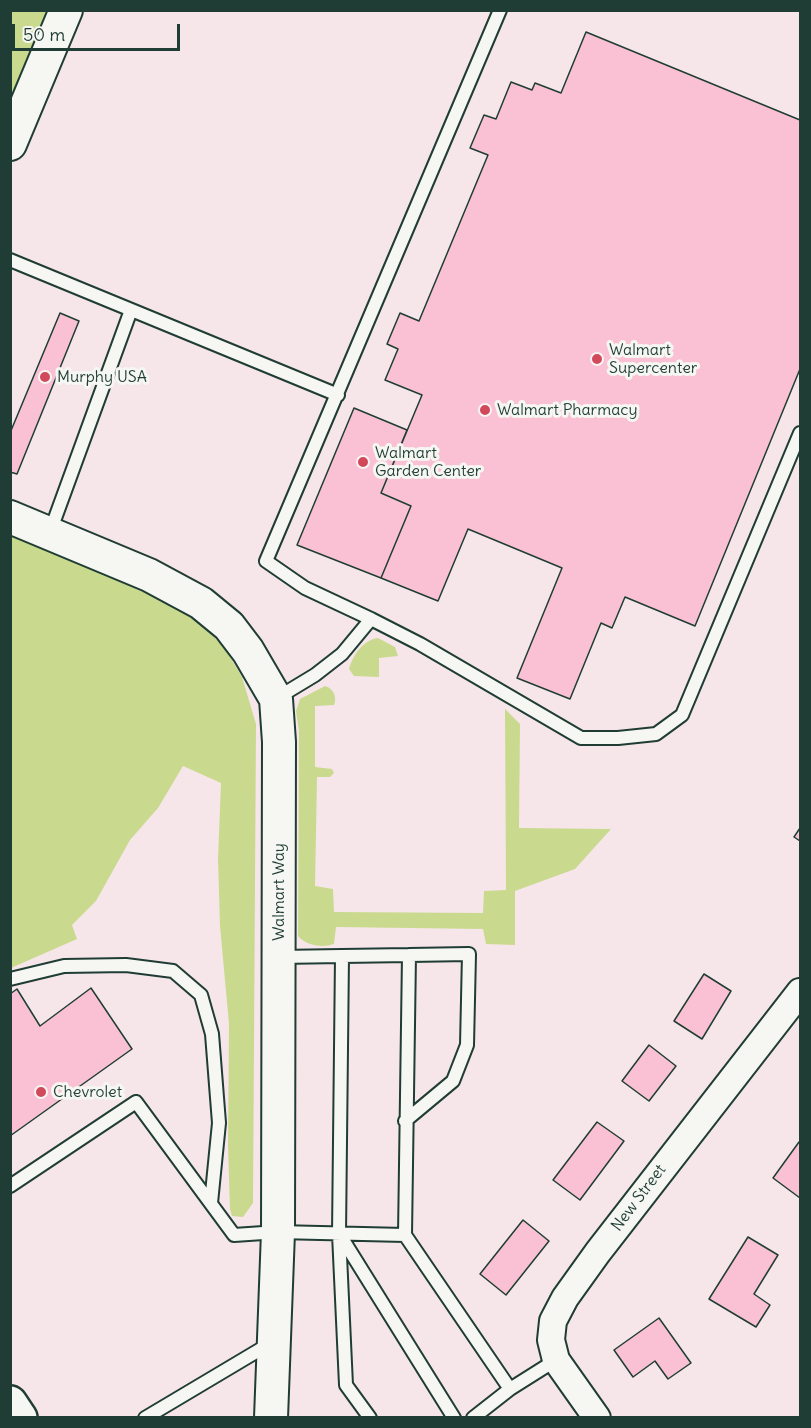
<!DOCTYPE html>
<style>
body{margin:0}
#map{position:relative;width:811px;height:1428px;overflow:hidden;background:#f7e6e9;font-family:Delius,sans-serif}
canvas{display:block}
.frame{position:absolute;inset:0;border:12px solid #1f3d34;pointer-events:none}
.scale{position:absolute;left:12px;top:24px;width:168px;height:27px;box-sizing:border-box;border:3px solid #1f3d34;border-top:0;padding-left:8px;font-size:18px;line-height:21px;white-space:nowrap;color:#1f3d34;-webkit-text-stroke:4px #f6f6f2;paint-order:stroke}
</style>
<div id="map">
<canvas width="811" height="1428"></canvas>
<div class="frame"></div>
<div class="scale">50 m</div>
</div>
<script>
const g = document.querySelector('canvas').getContext('2d');
g.lineJoin = 'round';
function paint(path, color) { g.fillStyle = color; g.fill(path, 'evenodd'); }
function trace(path, color, width, dash) { g.strokeStyle = color; g.lineWidth = width; g.lineCap = dash ? 'butt' : 'round'; g.setLineDash(dash || []); g.stroke(path); }
function drawText(font, color, halo, rows, align = 'center') {
  g.font = font + ' Delius,sans-serif'; g.lineWidth = 6; g.setLineDash([]); g.textBaseline = 'middle'; g.strokeStyle = halo; g.fillStyle = color; for (const [text, x, y, turn = 0] of rows) {
    g.save(); g.translate(x, y); g.rotate((+turn || 0) * Math.PI / 180); g.textAlign = isNaN(turn) ? turn : align; if (halo) g.strokeText(text, 0, 0); g.fillText(text, 0, 0); g.restore();
  }
}
paint(new Path2D(`
 M11 11H50L11 103Z
 M10 532 183 607 224 647 242 677 256 724 253 1203 243 1217 232 1216 230 1209 228 1146 229 1024 220 926 218 859 221 783 183 766 158 808 130 840 96 901 72 925 77 939 11 968Z
 M378 638 395 647 398 656 379 658V677L354 676 349 669C353 655 363 640 378 638Z
 M325 686C334 689 337 697 334 705L315 706V767L332 769 334 773 330 777H317L315 886 333 889 334 912 483 913 484 891 506 890 505 709 520 724 519 828 611 829 575 869 515 891V945L486 944 483 929 336 927 334 944C322 948 307 946 298 936L299 731 296 711 300 699Z`), '#c9da8e');
const building = new Path2D(`
 M586 32 800 120V369L695 626 625 597 612 628 601 623 570 699 517 678 562 568 468 529 438 601 381 578 411 506 381 493 422 395 385 380 398 349 387 344 400 313 419 321 488 155 470 148 484 115 496 119 511 82 532 90 535 83 561 93Z
 M60 313 79 321 17 474 10 472V433Z
 M354 408 407 430 381 493 411 506 381 578 297 545Z
 M800 828V841L794 837Z
 M704 974 731 991 702 1039 674 1021Z
 M91 988 132 1049 10 1136V994L17 989 40 1026Z
 M649 1045 676 1066 649 1101 622 1081Z
 M597 1122 624 1141 580 1200 553 1180Z
 M799 1142 800 1143V1198L773 1178Z
 M523 1220 549 1241 506 1295 480 1274Z
 M748 1237 778 1255 754 1294 770 1305 756 1327 709 1299Z
 M659 1318 691 1363 668 1379 655 1361 633 1377 614 1350Z`);
paint(building, '#fac1d4');
trace(building, '#1f3d34', 1.5);
const service = new Path2D(`
 M10 260 338 395
 M50 532 131 310
 M371 619 420 644 581 738H618L656 734 682 715 800 433
 M277 698 315 675 342 654 371 619 305 588 266 561 500 10
 M342 956 409 955 405 1235
 M279 957 342 956 339 1234 346 1385 370 1418
 M10 979 64 966 126 965 173 971 201 995 212 1034 219 1123 211 1203
 M405 1121 453 1081 467 1045 469 954 409 955
 M10 1186 136 1102 234 1235 278 1232 405 1235 510 1389 556 1360
 M340 1235 454 1418
 M145 1418 271 1343
 M473 1418 510 1389`);
const minor = new Path2D(`
 M597 1418 556 1360 551 1340 553 1321 565 1298 598 1252 800 992`);
const tertiary = new Path2D(`
 M10 144 66 10
 M10 517 149 575 201 603 229 626 248 651 276 699 279 742 278 1232 271 1418`);
const trunk = new Path2D(`
 M10 1403 20 1418`);
trace(service, '#1f3d34', 16);
trace(minor, '#1f3d34', 30);
trace(tertiary, '#1f3d34', 36);
trace(trunk, '#1f3d34', 38);
trace(service, '#f6f6f2', 12);
trace(minor, '#f6f6f2', 26);
trace(tertiary, '#f6f6f2', 32);
trace(trunk, '#f6f6f2', 33);
for (const [x, y, r, color] of [
 [597,359,6,"#d1495b"],
 [45,377,6,"#d1495b"],
 [485,410,6,"#d1495b"],
 [363,462,6,"#d1495b"],
 [41,1092,6,"#d1495b"]
]) { const dot = new Path2D(); dot.arc(x, y, r, 0, 2 * Math.PI); g.fillStyle = color; g.fill(dot); trace(dot, '#f6f6f2', 2); }
drawText('16px', '#1f3d34', '#f6f6f2', [
 ["Walmart",609,350],
 ["Supercenter",609,368],
 ["Murphy USA",57,377],
 ["Walmart Pharmacy",497,410],
 ["Walmart",375,453],
 ["Garden Center",375,471],
 ["Chevrolet",53,1092]
], 'left');
drawText('16px', '#1f3d34', '#f6f6f2', [
 ["Walmart Way",279,892,-90],
 ["New Street",639,1198,-53]
]);
</script>
